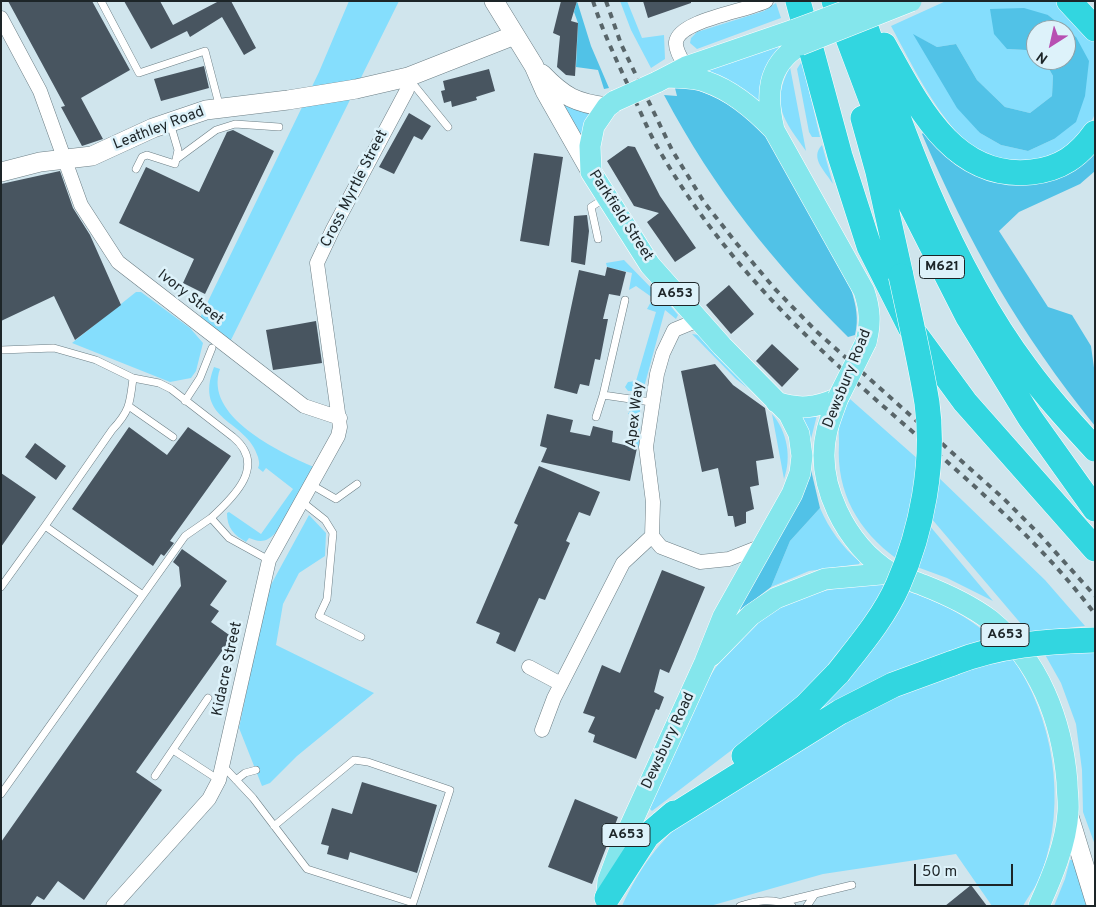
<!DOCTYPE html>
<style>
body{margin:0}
#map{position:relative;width:1096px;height:907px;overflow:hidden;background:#d0e5ed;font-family:Overpass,sans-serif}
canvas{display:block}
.frame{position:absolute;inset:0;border:2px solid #1d2528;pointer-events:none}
.north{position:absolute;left:1026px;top:20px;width:50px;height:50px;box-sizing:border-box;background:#ddf2fa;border:1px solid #90a0a6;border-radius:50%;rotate:215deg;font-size:14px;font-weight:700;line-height:20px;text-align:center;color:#1d2528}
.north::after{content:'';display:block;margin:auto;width:18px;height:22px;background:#b74fb2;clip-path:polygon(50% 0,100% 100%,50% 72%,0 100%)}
.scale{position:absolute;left:914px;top:864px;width:99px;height:22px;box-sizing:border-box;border:2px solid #1d2528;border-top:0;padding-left:6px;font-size:15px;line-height:18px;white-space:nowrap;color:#1d2528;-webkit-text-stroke:4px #ddf2fa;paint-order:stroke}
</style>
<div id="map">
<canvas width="1096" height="907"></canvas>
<div class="frame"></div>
<div class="north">N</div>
<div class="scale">50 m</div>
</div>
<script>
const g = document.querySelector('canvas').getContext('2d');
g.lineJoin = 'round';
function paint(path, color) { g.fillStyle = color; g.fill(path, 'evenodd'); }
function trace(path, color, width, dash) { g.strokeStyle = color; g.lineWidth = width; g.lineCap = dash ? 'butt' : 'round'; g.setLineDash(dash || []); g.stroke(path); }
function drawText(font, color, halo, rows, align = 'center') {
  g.font = font + ' Overpass,sans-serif'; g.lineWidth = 5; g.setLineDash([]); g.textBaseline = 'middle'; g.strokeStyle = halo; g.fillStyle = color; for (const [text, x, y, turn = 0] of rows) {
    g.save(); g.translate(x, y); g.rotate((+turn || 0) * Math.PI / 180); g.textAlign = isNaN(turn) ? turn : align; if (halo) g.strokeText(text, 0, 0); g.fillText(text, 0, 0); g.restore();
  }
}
paint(new Path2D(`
 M349 1H399L227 348 197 324 319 72Z
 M620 1H627L642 38 664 35 665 59 651 68 631 30Z
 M946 1H1058L1095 37C1095 52 1096 105 1094 116 1074 165 997 176 962 138 932 106 912 65 891 26ZM1048 15 1076 37 1054 139 1028 151 1001 145 980 133 914 35 937 47 956 44 977 80 1005 107 1030 113 1052 96 1053 76 1044 60H1036V55L1026 50 1007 49Z
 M776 3 781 18 697 49 690 43 691 38 697 32 764 11Z
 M776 44 783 54 762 105 704 71Z
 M802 61 820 137H812L809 132 797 69Z
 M790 67 806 151C784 120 770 105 790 67Z
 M545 86 592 113 585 151Z
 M822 145 833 184C826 172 809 158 822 145Z
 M624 260 663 300V297L678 315 676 319 665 310 643 391H628L625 387 628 382 636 381 656 312 647 309 653 298 636 286 629 290 632 273 607 267 606 263Z
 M136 292H141L190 328 203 343 196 371 191 378 170 382 72 343Z
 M692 334 699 335 763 400 736 379Z
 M214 367 220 369C203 416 279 452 314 467 304 485 285 530 268 539 261 543 255 540 249 538L246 542C234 535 227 528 227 513L229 512 261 534 293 489 266 468 263 472 258 468C260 464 259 462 258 457 247 419 193 422 214 367Z
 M850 399 919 460 915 491 897 559C858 531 836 492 839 444 839 436 838 428 840 420 841 413 846 406 850 399Z
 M637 407H640L639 447 631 445 637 416 628 414 631 409Z
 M818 411 810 443 811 470H807L795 416Z
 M772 414C787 431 792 457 784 479Z
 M937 476 1045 580 1085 626 1028 632 931 518Z
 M820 508C829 529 842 547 860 562L859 564 809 571 771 587 790 541Z
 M309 515 326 533 325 556 299 573 283 604 276 645 374 693 297 756 270 783 262 786 239 728 267 592Z
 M929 525 993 601 947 578 917 567Z
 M863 584 886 585 845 648 797 700 652 811 646 805C679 738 715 632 789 602 813 592 838 588 863 584Z
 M907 591C939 602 967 615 992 638 923 656 869 686 807 720Z
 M1095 647V845L1083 812 1082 770 1076 724 1061 683 1043 651Z
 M1011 656C1054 717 1067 802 1042 872 1038 884 1029 895 1023 906H992L956 854 823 874 710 906H622C640 867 658 843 690 815L884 699Z
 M1070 860H1076L1088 906H1054L1065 879Z`), '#85defd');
paint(new Path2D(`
 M577 1 591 46 609 88 604 89 598 70 576 67 578 23 574 12Z
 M1024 8 1048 15 1076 37 1089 61 1085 96 1076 122 1054 139 1028 151 1001 145 980 133 957 108 913 34 937 47 956 44 977 80 1005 107 1030 113 1052 96 1053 76 1044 60H1066V30H1036V55L1026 50 1007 49 994 34 990 9Z
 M685 87C718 95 742 111 765 134L851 289C856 305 859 319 855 335L848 337C772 261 715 191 664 95L677 96 675 88Z
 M924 132 952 162 960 159 992 178 1095 147V171L1080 184 1019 212 999 231 1048 307 1072 315 1091 346 1095 375V426C1020 333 969 244 922 134Z
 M807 470H811L820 508 790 541 771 587 741 610 737 607Z`), '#51c2e7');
paint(new Path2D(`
 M8 1H92L130 70 81 98 103 139 82 146 61 107 65 106Z
 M124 1H160L173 25 219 1H231L256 48 244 55 222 17 190 37 187 31 151 49Z
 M561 1H577L571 21 578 23 575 76 566 75 557 67 560 36 553 33Z
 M643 1H691V3L648 18Z
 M204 66 209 88 161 101 154 79Z
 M489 69 495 91 476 97 477 100 452 107 451 101 444 103 441 91 445 90 443 81Z
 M409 113 431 126 422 140 414 136 394 174 379 167Z
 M233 130 274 151 205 294 183 283 194 259 119 223 146 167 199 192 227 132Z
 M628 146 635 147 660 196 696 248 675 262 647 222 659 213 634 206 607 161Z
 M534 153 563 157 549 246 520 241Z
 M60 171 73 208 90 235 121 305 75 340 54 296 1 321V184Z
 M587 215 589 231 585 265 571 262 574 216Z
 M607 267 626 272 620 296 609 294 603 319H608L600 360 595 359 589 386 580 384 577 394 554 388 579 270 605 276Z
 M729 285 754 314 731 334 706 305Z
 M316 321 322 363 273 370 266 330Z
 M772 344 799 369 782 387 756 361Z
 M715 364 733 385 765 408 774 458 756 461 759 485 750 487 754 509 746 512V523L735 527 733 516H728L718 468 702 472 681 371Z
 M547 414 573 420 570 432 590 436 593 426 613 431 612 442 637 448 630 481 541 462 547 448 540 446Z
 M129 427 167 455 188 427 231 456 170 541 174 543 164 556 161 554 153 566 72 509Z
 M35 443 66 466 56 480 25 457Z
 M539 466 600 492 590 516 579 512 566 541 570 543 545 600 539 598 515 652 496 643 500 633 476 623 518 525 514 523Z
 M1 473 36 497 1 547Z
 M182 549 227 581 210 605 219 611 211 622 232 637 136 772 162 790 84 900 58 881 44 900 37 896 30 906H1V842L181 586 179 567 173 562Z
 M662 570 705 587 669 673 660 669 654 692 664 697 659 710 656 709 636 759 593 742 595 735 588 732 595 717 583 713 602 665 620 673Z
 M362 782 437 805 417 873 350 852 348 860 327 854 329 846 321 844 332 808 352 814Z
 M575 799 618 817 592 884 548 867Z
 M971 885 987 906H945Z`), '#485560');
const lane = new Path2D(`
 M101 1 139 73 205 51 220 108
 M409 79 448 127
 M178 158 216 130 235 124 279 127
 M136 169 142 157 147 155 175 164 178 150 170 123
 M598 239 591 207 605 198
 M625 300 603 395 651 402
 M1 350 54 348 96 360 133 378 159 383 171 389 233 437C267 465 235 496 211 518L229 538 269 560
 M185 401 200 378 212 348
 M130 407 173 437
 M596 417 603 395
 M310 484 336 499 357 484
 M301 501 325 520 333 533 327 599 319 616 361 637
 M45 526 112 430C130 411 130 403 133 378
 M1 587 45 526 143 595 1 794
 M143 595 185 536 211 518
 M173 750 219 780
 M224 767 253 798 307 869 413 903 450 790 368 762 354 760 274 826
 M155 776 208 698
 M236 780 245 773 256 770
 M782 902 852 885
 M740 906C759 900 773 898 792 906
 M807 906 815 894`);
const street = new Path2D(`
 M1 18 40 91 81 205 118 262 304 406 340 418
 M686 67C682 60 675 50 676 42 679 20 747 11 766 1
 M702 324 691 323 674 330 663 353 657 374 646 447 653 502 652 536 661 547 700 562 729 559 762 546
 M529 667 561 684
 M542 730 554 698 623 563 652 536
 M113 906 209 799 219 780 269 560 338 436 340 427 317 263 333 229 407 90 408 77`);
const secondary = new Path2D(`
 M494 1 534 66 545 91 591 172
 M542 74C564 97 576 103 607 107
 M1 172 40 162 92 156 153 128 206 110 288 100 356 89 408 77 515 35
 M1068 813 1095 901`);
const primary = new Path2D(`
 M800 45C766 66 766 96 774 130L864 291C870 309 871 323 866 342
 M668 77C681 78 695 77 707 82 733 91 755 110 774 130
 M657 82 686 67 794 30
 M838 398C834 409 830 419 827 430 814 483 846 545 891 573 901 578 913 581 923 585 946 594 970 605 990 620 1039 660 1062 720 1067 782 1067 792 1069 803 1068 812 1066 844 1052 877 1039 906
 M776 402C799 410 816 408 838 398
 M711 656 751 615 776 598 825 579 892 573
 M607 892 608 881 621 846 705 662 723 617 792 494 800 473 802 456 799 434 789 414 722 346 650 265 591 172 590 146 594 126 607 107 615 101`);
const highway = new Path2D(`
 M798 1 840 156 869 246 910 327 965 402 1095 549
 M834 1 911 205 968 317 1030 418 1095 509
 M857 1C899 126 947 262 1026 368 1047 397 1071 423 1095 449
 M1069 1 1095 29
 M884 45C917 104 953 181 1032 172 1060 169 1079 156 1095 133
 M863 118 878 172 901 276
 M744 756 806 706 838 673
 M662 823 840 712 893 685 953 663
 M607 898 647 836 674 813`);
trace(lane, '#6c7e85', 8);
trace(street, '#6c7e85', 15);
trace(secondary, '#6c7e85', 20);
trace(primary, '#fff', 22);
trace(highway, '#fff', 26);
trace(lane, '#fff', 7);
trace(street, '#fff', 14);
trace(secondary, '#fff', 19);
trace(primary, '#84e6ec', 21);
trace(highway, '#32d6e0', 25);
trace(new Path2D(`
 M593 1C603 33 618 63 632 94 642 114 650 136 662 155 713 242 781 315 855 381 938 456 1027 524 1095 614
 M606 1 621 44 672 150 704 202 737 244 775 289 816 331 1003 498 1040 535 1095 596`), '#586569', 4, [6, 6]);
const primaryBridge = new Path2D(`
 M794 30 873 1
 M800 45 911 1
 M615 101 657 82
 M838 398 866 342`);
const highwayBridge = new Path2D(`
 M953 663C998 645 1047 641 1095 640
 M838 673C860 645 884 617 898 585 922 531 935 462 927 403 920 360 910 318 901 276`);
trace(primaryBridge, '#fff', 22, []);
trace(highwayBridge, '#fff', 26, []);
trace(primaryBridge, '#84e6ec', 21);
trace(highwayBridge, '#32d6e0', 25);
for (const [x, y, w] of [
 [942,267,45],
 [675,294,48],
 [1005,635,48],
 [626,835,48]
]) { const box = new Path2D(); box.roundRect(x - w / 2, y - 11.5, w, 23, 4); g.fillStyle = '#ddf2fa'; g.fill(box); trace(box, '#1d2528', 1); }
drawText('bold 14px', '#1d2528', null, [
 ["M621",942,267],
 ["A653",675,294],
 ["A653",1005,635],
 ["A653",626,835]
]);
drawText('15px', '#1d2528', '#ddf2fa', [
 ["Leathley Road",159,129,-21],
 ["Cross Myrtle Street",355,189,-63],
 ["Parkfield Street",620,216,57],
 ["Ivory Street",190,298,38],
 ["Dewsbury Road",848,379,-68],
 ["Apex Way",636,415,-83],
 ["Kidacre Street",228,669,-78],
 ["Dewsbury Road",669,741,-65]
]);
</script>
